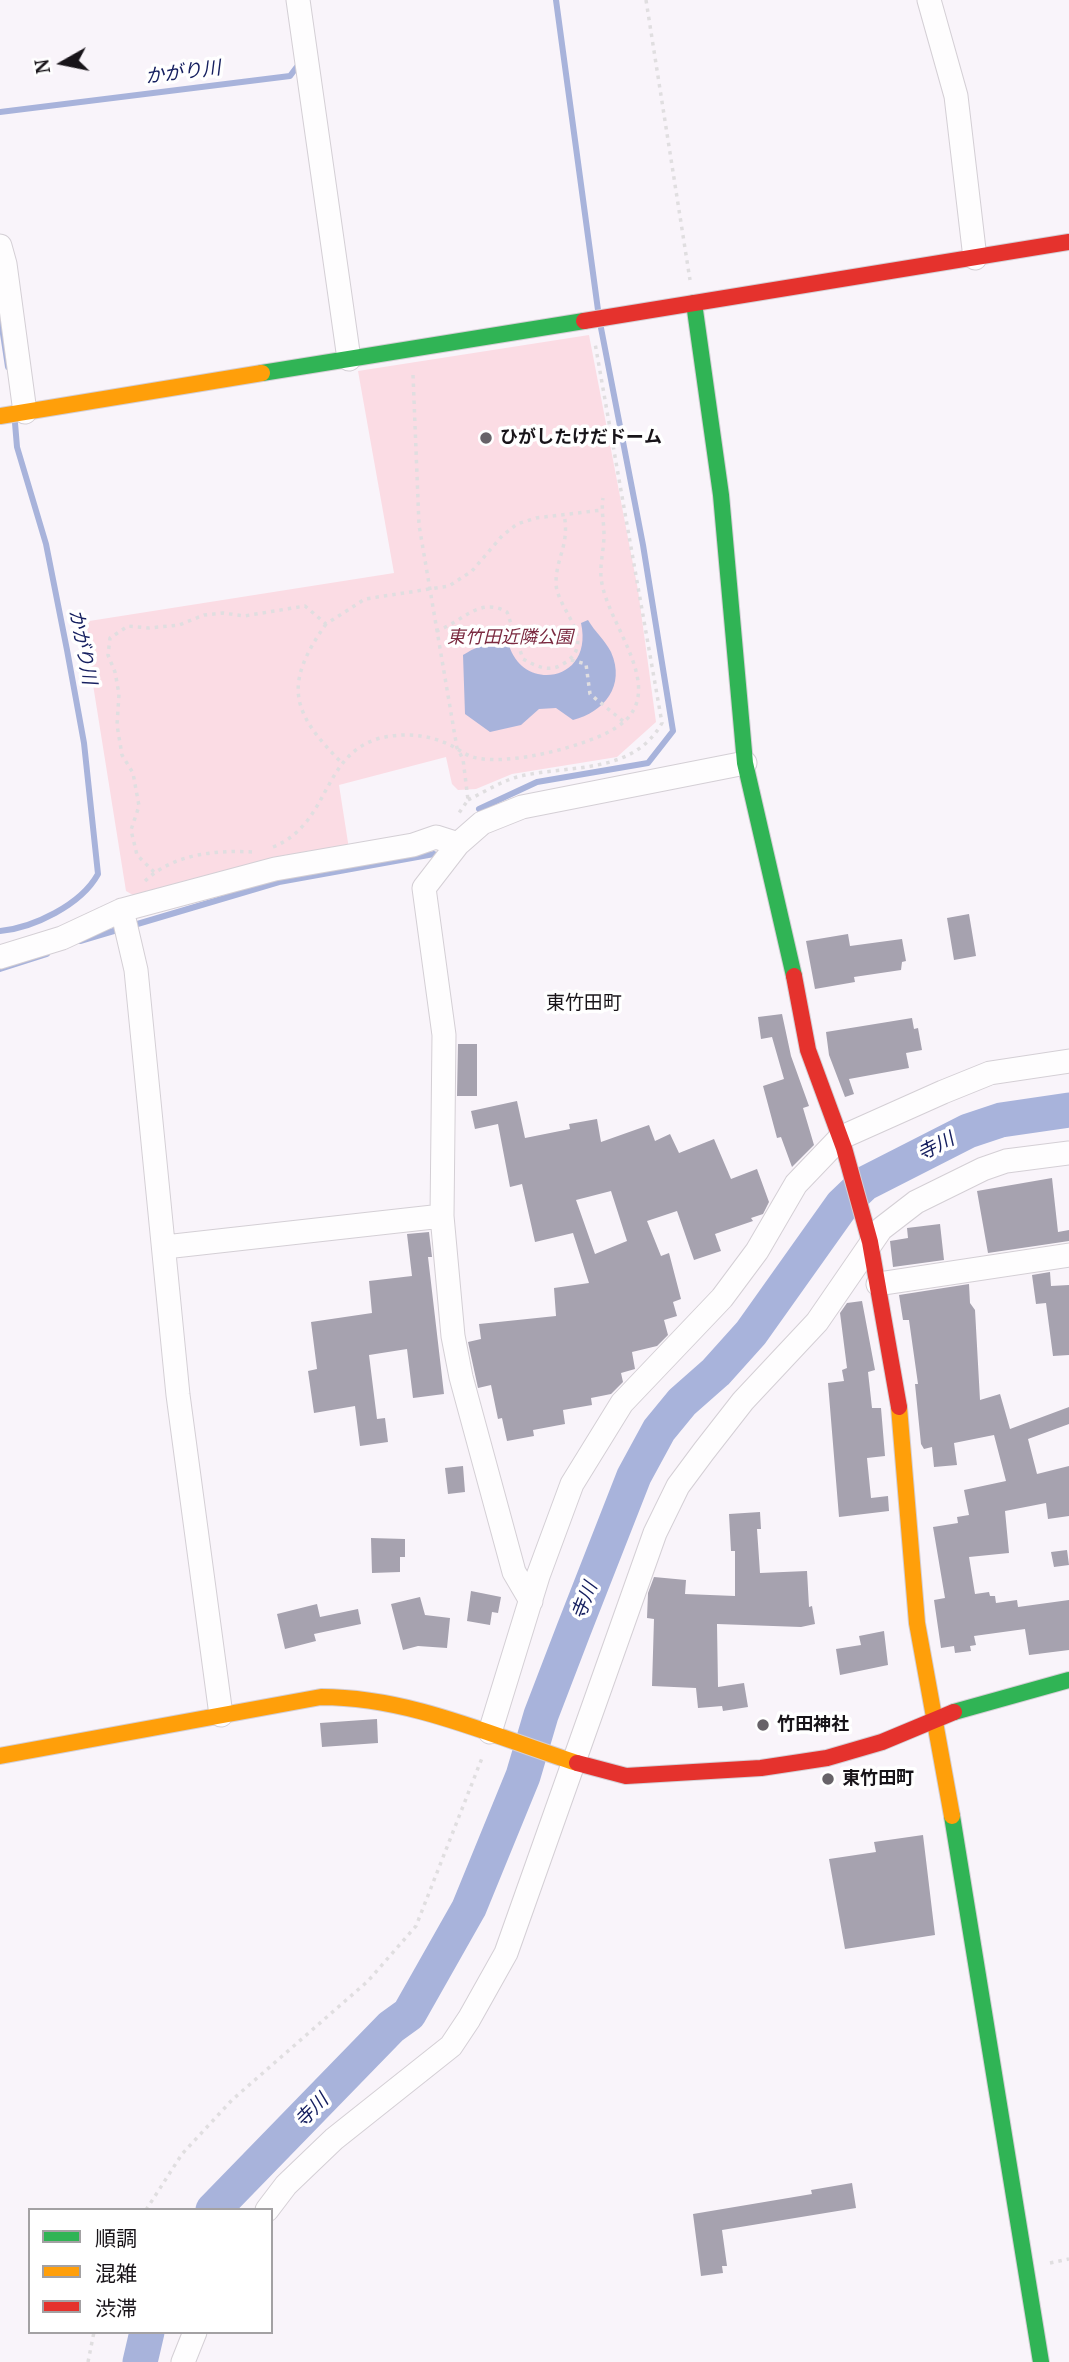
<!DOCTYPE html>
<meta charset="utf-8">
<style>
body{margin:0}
#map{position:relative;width:1069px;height:2362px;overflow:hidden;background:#f9f4fa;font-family:"PT Serif","Noto Sans JP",serif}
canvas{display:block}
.legend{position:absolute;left:28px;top:2208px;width:245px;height:126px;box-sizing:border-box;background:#fff;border:2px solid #a3a1a3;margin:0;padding:9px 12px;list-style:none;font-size:21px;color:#181419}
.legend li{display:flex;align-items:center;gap:14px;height:35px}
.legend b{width:35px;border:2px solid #a3a1a3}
.north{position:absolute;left:28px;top:28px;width:70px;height:70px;-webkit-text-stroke:5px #fff;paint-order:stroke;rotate:261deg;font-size:19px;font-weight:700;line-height:28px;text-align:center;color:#181419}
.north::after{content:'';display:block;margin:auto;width:24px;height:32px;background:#181419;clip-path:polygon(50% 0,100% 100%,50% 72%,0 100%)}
</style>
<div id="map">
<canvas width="1069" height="2362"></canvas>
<ul class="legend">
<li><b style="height:9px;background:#30b455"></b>順調</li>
<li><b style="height:9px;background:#ff9f0a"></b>混雑</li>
<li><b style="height:9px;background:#e5322d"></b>渋滞</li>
</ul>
<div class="north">N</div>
</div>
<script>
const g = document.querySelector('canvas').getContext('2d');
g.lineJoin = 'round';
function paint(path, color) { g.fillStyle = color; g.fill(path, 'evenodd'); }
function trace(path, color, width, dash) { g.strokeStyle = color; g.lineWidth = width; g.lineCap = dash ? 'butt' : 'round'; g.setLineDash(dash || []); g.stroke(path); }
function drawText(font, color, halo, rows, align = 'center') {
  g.font = font + ' "PT Serif","Noto Sans JP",serif'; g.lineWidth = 7; g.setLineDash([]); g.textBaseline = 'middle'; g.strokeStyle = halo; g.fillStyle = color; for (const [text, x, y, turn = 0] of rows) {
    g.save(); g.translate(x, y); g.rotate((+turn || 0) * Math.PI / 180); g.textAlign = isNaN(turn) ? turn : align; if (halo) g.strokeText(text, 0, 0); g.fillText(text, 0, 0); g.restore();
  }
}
paint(new Path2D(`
 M589 335 638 590 656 722 617 757 512 774 476 789 458 790 452 784 446 757 339 785 349 849 138 898 126 891 83 622 394 573 358 371Z`), '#fbdce4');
paint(new Path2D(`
 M588 620C595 632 605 640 611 652 626 686 604 712 573 720L556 708 539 709 521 725 490 732 465 714 463 655C479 645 491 641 509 645 523 693 594 682 581 623Z`), '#a8b3db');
trace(new Path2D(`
 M556 0 598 310
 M0 112 290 76 299 64
 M0 314 8 367
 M479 809 537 782 648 763 673 731 643 545 601 328
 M0 931C33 928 81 905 98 874L84 743 67 650 46 544 17 447 15 423
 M80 941 279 882 434 854
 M0 969 47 954`), '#a8b3db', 6);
trace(new Path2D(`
 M213 2210 391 2027 409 2014 469 1908 523 1776 541 1715 574 1629 634 1476 659 1430 682 1402 716 1372 751 1333 842 1205 864 1184 968 1131 1001 1120 1069 1110
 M140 2362 147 2332`), '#a8b3db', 35);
paint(new Path2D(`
 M969 914 976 956 954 960 947 918Z
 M848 934 850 946 902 939 906 961 902 962 901 970 854 977 855 982 815 989 806 941Z
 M782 1014 791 1056 809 1106 803 1108 814 1145 792 1167 781 1137 777 1138 763 1086 784 1079 772 1037 761 1039 758 1017Z
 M912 1018 914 1029 918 1028 922 1050 906 1053 909 1068 849 1079 854 1094 845 1097 829 1055 826 1032Z
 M458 1044H477V1096H457Z
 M517 1101 525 1138 570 1129 569 1124 597 1119 601 1142 649 1125 655 1141 670 1134 679 1153 714 1139 731 1179 757 1169 769 1202 763 1214 751 1218 753 1221 715 1234 721 1251 694 1260 677 1211 647 1221 661 1256 669 1253 681 1299 673 1302 677 1316 664 1320 668 1335 657 1346 632 1352 635 1369 621 1373 623 1382 611 1394 591 1398 592 1405 563 1410 565 1424 533 1430 534 1436 507 1441 502 1418 498 1419 491 1385 478 1388 468 1342 481 1339 479 1324 556 1316 554 1288 589 1283 573 1233 535 1242 522 1184 510 1187 498 1124 475 1129 471 1111ZM611 1191 627 1241 595 1254 576 1200Z
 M1052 1178 1058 1232 1069 1230V1241L988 1253 977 1191Z
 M940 1224 944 1260 893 1267 890 1241 908 1238 907 1228Z
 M429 1232 432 1257H428L444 1394 413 1398 407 1349 369 1355 377 1419 385 1418 388 1442 360 1446 355 1406 314 1413 308 1371 317 1369 311 1322 372 1313 369 1281 412 1276 407 1234Z
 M1050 1272 1051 1286 1069 1285V1355L1053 1356 1046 1303 1036 1304 1032 1275Z
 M969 1284 970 1303 975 1310 980 1400 1000 1394 1010 1429 1069 1407V1424L1028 1439 1037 1474 1069 1466V1516L1048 1519 1046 1503 1005 1511 1009 1553 969 1557 975 1594 989 1592 990 1596H995L996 1603 1017 1600 1018 1607 1069 1600V1650L1029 1655 1025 1629 974 1636 976 1645 970 1646 971 1651 955 1653 954 1646 941 1648 934 1600 945 1598 933 1527 958 1523 957 1517 969 1515 964 1490 1006 1481 994 1435 954 1443 957 1465 934 1467 932 1447 924 1449 921 1444 915 1384H918L909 1320H903L899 1295Z
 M862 1301 875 1370 868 1372 872 1408H881L885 1456 867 1458 871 1498 888 1496 889 1511 839 1517 828 1383 844 1381 842 1370 847 1368 840 1313 847 1303Z
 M463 1466 465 1492 448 1494 445 1468Z
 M760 1512 761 1529H757L760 1573 807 1571 809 1607 812 1606 815 1624 801 1627 717 1624 718 1687 744 1683 748 1707 723 1711 722 1706 698 1708 696 1688 652 1686 654 1619 647 1618 648 1593 654 1577 686 1580 685 1594 735 1596V1551H731L729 1514Z
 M371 1538 405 1539V1557H400V1572L372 1573Z
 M1067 1550 1069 1565 1054 1567 1051 1552Z
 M471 1591 501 1597 498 1613 492 1612 490 1625 467 1621Z
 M420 1597 425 1615 450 1618 447 1648 418 1646 403 1650 391 1604Z
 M317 1604 320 1617 358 1609 361 1624 314 1634 316 1641 285 1649 277 1614Z
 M884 1631 888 1665 840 1675 836 1649 861 1645 859 1636Z
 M377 1719 378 1743 322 1747 320 1723Z
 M923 1835 935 1935 845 1949 829 1859 876 1852 874 1842Z
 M852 2183 856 2208 722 2230 727 2266H722L723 2273 701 2276 693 2214 812 2194 811 2190Z`), '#a6a2af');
const street = new Path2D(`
 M298 0 349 359
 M929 0 956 96 975 258
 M0 246 5 264 25 412
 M122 910 136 970 178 1395 221 1715
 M0 957 62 938 122 910 275 869 413 845 436 837 458 844
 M165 1247 442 1216
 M878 1284 1069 1255
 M531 1601 514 1572 461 1377 453 1336 442 1216 444 1035 424 888 458 844 482 823 522 807 745 763
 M490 1732 538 1576 572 1484 622 1403 722 1298 757 1251 796 1184 840 1138 943 1092 990 1073 1069 1061
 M267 2210 286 2185 334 2139 451 2046 469 2019 506 1953 655 1533 678 1486 704 1451 743 1401 817 1322 881 1229 916 1202 983 1169 1006 1161 1069 1153
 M183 2362 195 2332`);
const fast = new Path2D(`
 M694 303 721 495 745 763 794 976
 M262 373 584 321
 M954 1712 1069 1680
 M952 1816 1041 2362`);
const slow = new Path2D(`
 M0 416 262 373
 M899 1407 917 1623 952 1816
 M0 1756 321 1697C410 1697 493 1736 577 1763`);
const jam = new Path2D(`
 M584 321 1069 242
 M794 976 808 1050 844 1148 870 1242 899 1407
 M577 1763 626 1776 761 1768 827 1758 882 1742 954 1712`);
trace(street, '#d4cfd5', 25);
trace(fast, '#d4cfd5', 18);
trace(slow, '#d4cfd5', 18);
trace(jam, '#d4cfd5', 18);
trace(new Path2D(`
 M646 0 690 280
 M413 375 419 525 457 748 463 759 468 800 459 813
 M326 624C283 685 291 712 342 763
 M436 631C463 622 479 596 507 612L523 659C536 666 549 673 563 664 600 642 556 609 556 583 556 557 570 545 564 514
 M571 660 586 664 590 694 624 722
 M468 800C484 792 500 782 517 777 568 764 632 776 662 723L595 343
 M273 847C330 824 321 757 377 739 402 732 427 734 450 745 457 748 465 755 473 757 506 767 589 746 617 727 672 691 605 624 601 577 600 563 604 549 604 535 604 522 601 510 603 498
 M154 872 137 855 131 830 139 806 133 773 122 755 117 725 119 694 115 672 108 655 110 638 128 626 149 628 179 625 204 615 223 613 244 616 305 606 326 624 365 599 449 586 472 571 502 536 517 524 536 518 602 510
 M145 881C173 854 215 850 252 852
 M146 2210 182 2154 232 2100 368 1981 416 1926 482 1758
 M1050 2263 1069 2259
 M88 2362 94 2332`), '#e0dee0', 3.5, [3.5, 5]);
trace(street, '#fefdfe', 23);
trace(fast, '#30b455', 16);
trace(slow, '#ff9f0a', 16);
trace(jam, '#e5322d', 16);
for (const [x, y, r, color] of [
 [486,438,7,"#676268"],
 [763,1725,7,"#676268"],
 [828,1779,7,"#676268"]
]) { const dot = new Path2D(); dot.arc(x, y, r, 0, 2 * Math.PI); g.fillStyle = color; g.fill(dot); trace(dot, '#fff', 2.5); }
drawText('bold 18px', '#181419', '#fff', [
 ["ひがしたけだドーム",500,438],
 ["竹田神社",777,1725],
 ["東竹田町",842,1779]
], 'left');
drawText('italic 18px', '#7b2a40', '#fff', [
 ["東竹田近隣公園",510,638]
]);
drawText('italic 19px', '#162060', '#fff', [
 ["かがり川",183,73,-7],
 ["かがり川",82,647,79],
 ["寺川",936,1147,-27],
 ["寺川",585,1601,-68],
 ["寺川",312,2111,-45]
]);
drawText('19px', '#181419', '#fff', [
 ["東竹田町",584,1004]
]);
</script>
